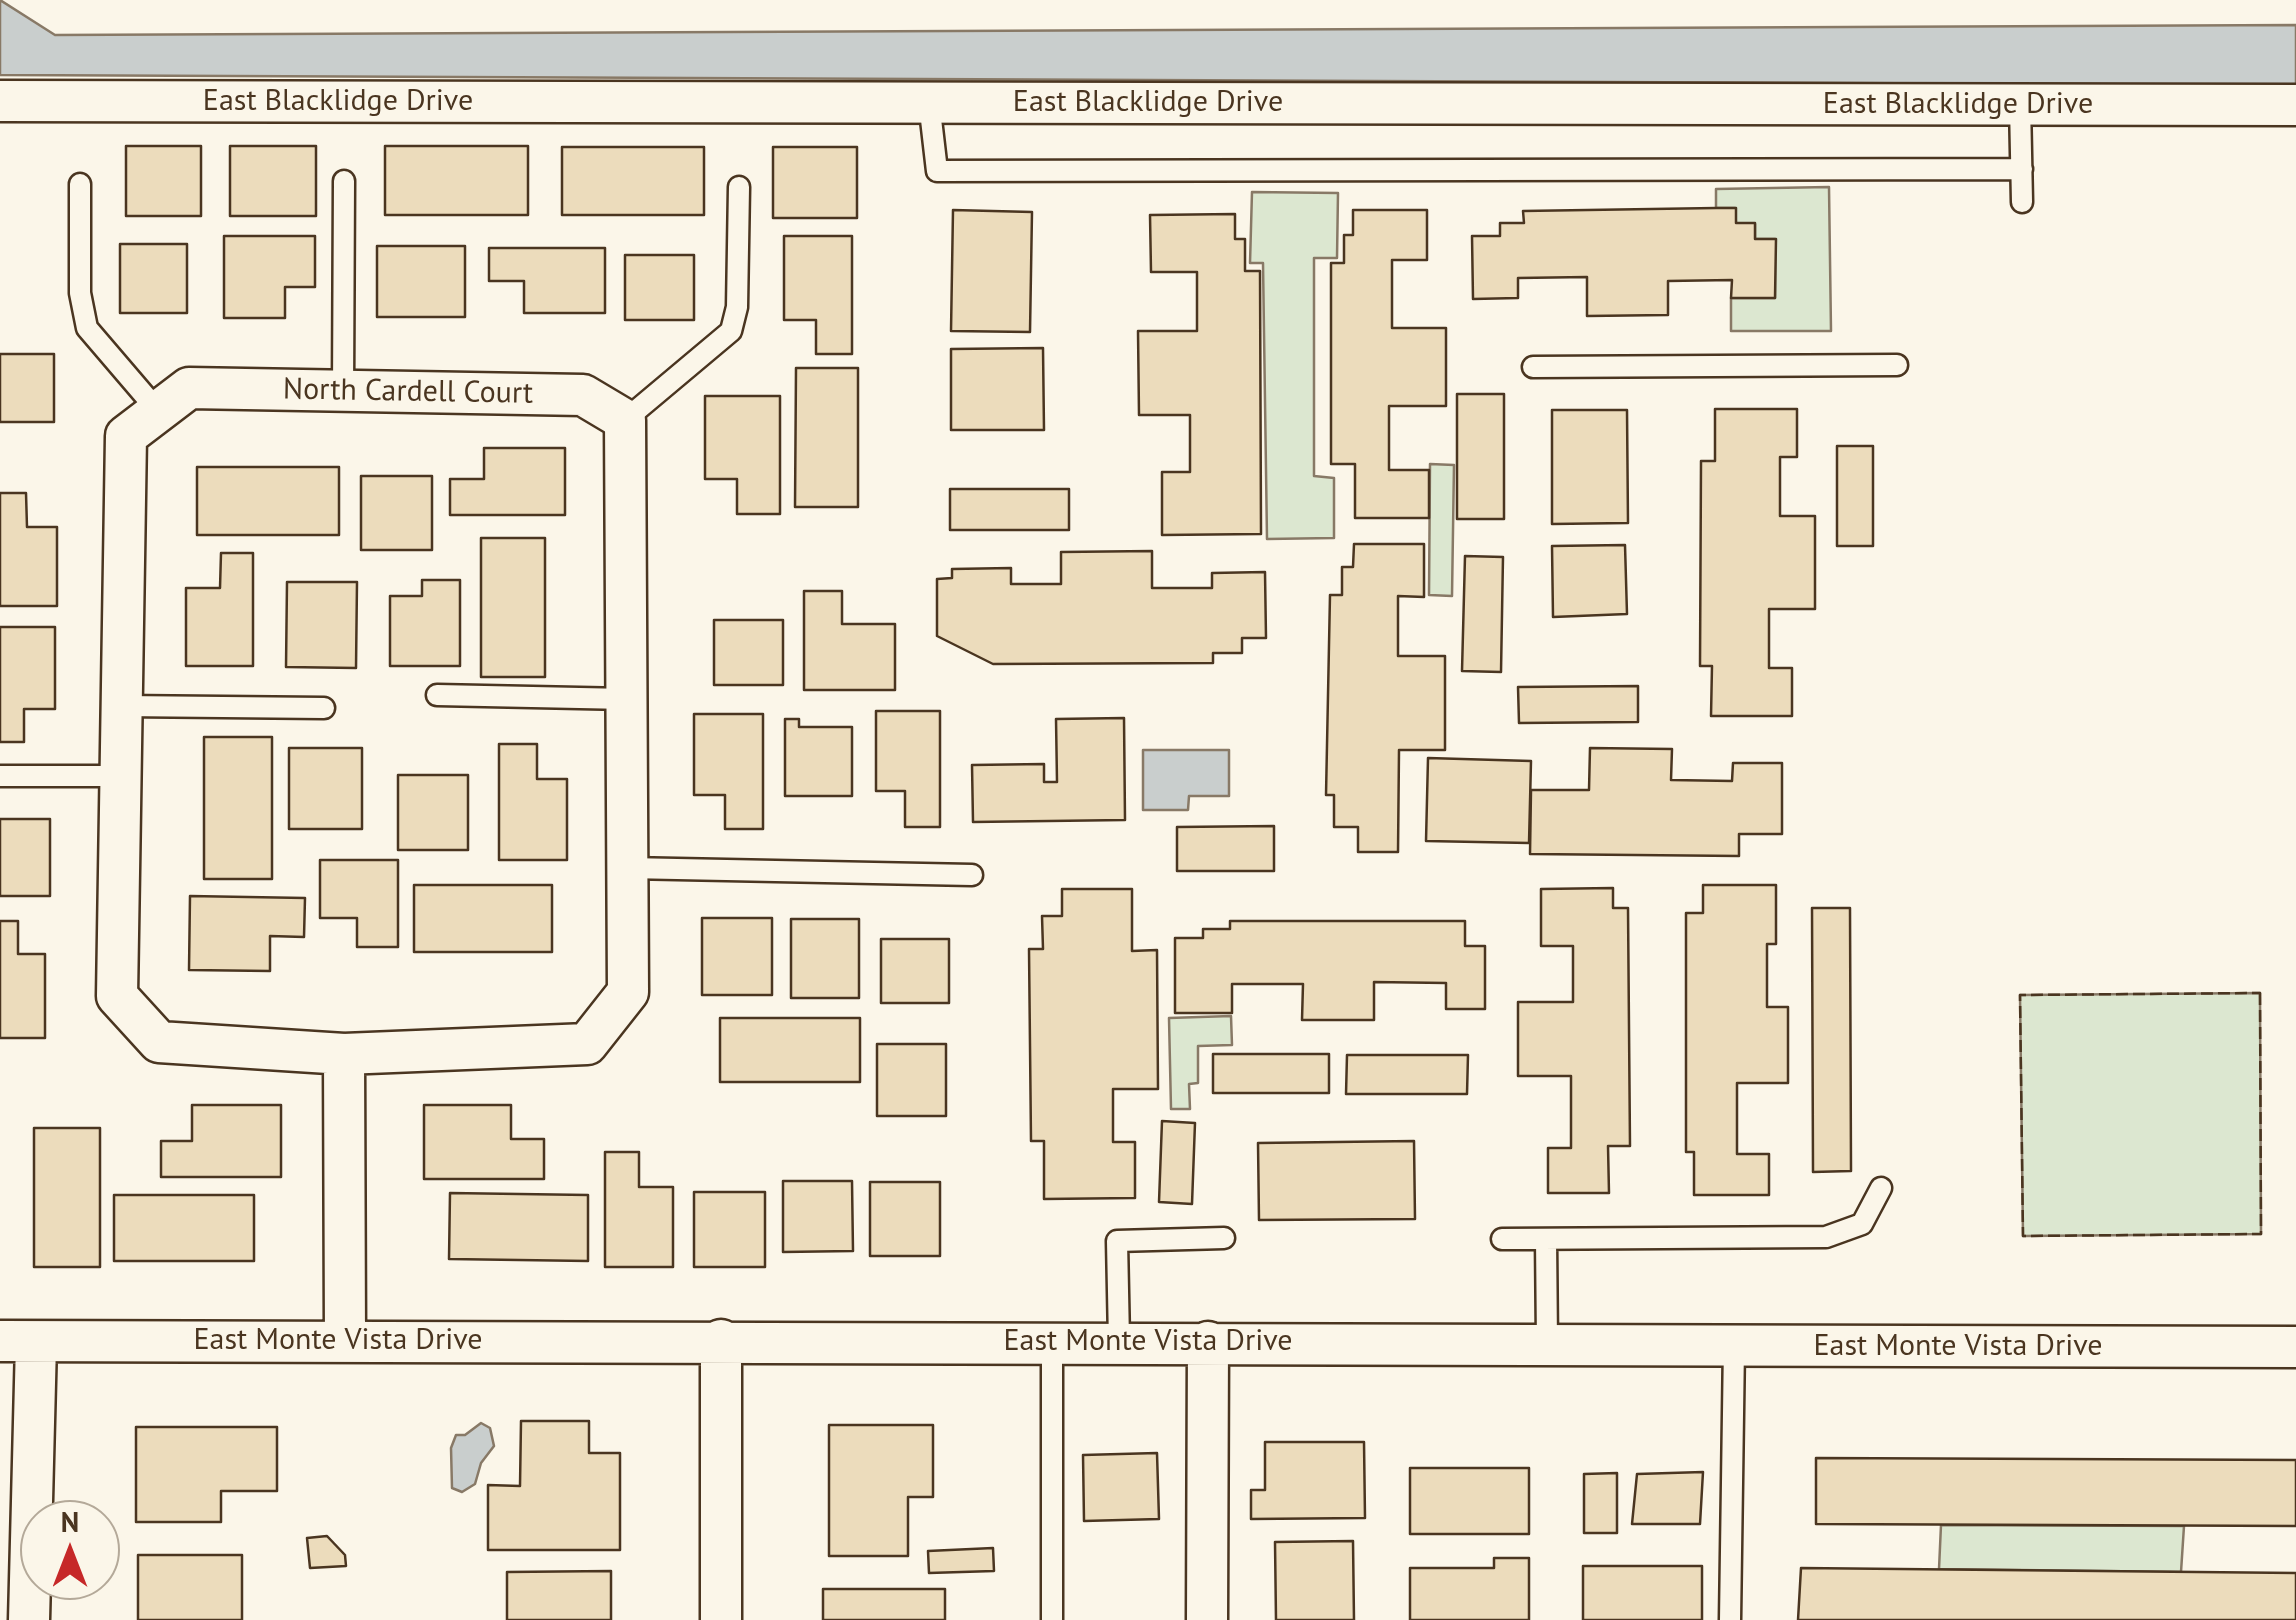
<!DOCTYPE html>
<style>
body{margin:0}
#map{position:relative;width:2296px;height:1620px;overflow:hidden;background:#fbf6e9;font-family:"PT Sans",sans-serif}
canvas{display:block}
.north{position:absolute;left:20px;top:1500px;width:100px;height:100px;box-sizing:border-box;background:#fbf6e9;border:2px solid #b4a999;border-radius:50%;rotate:0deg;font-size:28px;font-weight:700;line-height:40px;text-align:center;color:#4a3520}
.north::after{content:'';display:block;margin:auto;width:35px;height:45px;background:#c62828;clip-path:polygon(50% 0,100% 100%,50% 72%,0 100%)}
</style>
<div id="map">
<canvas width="2296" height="1620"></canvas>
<div class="north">N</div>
</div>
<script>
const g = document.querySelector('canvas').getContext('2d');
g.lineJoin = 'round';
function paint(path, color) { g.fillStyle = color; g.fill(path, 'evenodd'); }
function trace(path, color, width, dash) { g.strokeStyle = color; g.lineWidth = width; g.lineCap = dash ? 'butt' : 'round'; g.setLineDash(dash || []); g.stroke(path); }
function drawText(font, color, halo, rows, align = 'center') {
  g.font = font + ' "PT Sans",sans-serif'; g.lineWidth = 8; g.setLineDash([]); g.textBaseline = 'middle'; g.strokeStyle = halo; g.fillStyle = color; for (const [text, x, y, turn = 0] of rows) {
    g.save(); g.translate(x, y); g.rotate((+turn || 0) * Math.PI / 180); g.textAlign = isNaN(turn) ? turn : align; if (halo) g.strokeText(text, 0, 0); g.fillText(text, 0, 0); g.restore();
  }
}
const green = new Path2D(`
 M1829 187 1831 331H1731V298H1775V239H1755V224L1736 223 1735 208H1716V189Z
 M1252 192 1338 193 1337 258H1314V476L1334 478V538L1267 539 1263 263H1250Z
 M1430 464 1454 465 1452 596 1429 595Z
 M2260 993 2261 1234 2023 1236 2020 995Z
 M1231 1016 1232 1045 1198 1046V1083L1189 1084 1190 1109H1171L1169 1018Z
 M1941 1525 2184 1526 2181 1572 1939 1569Z`);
paint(green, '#dce7d0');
trace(green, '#887966', 2.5);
const water = new Path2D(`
 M0 0 55 35 2296 25V85L0 75Z
 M1143 750H1229V796H1189L1188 810H1143Z
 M481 1423 490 1428 494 1446 481 1463 475 1484 462 1492 452 1488 451 1448 456 1435H465Z`);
paint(water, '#c9cecd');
trace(water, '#887966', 2.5);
const building = new Path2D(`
 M126 146H201V216H126Z
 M230 146H316V216H230Z
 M385 146H528V215H385Z
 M562 147H704V215H562Z
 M773 147H857V218H773Z
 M1716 208H1736V223H1755V239H1776L1775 298H1731L1732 280 1668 281V315L1587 316V277L1518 278V298L1473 299 1472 236H1500V223H1524L1523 211Z
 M953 210 1032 212 1030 332 951 331Z
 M1353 210H1427V260H1392V328H1446V406H1389V470H1429V518H1355V464H1331V263H1344V235H1353Z
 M1235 214V239H1245V271H1260L1261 534 1162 535V472H1190V415H1139L1138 331H1197V272H1151L1150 215Z
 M224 236H315V287H285V318H224Z
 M784 236H852V354H816V320H784Z
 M120 244H187V313H120Z
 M377 246H465V317H377Z
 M489 248H605V313H524V281H489Z
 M625 255H694V320H625Z
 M1043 348 1044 430H951V349Z
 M0 354H54V422H0Z
 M796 368H858V507H795Z
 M1457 394H1504V519H1457Z
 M705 396H780V514H737V479H705Z
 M1715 409H1797V457H1780V516H1815V609H1769V668H1792V716H1711L1712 666H1700L1701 461H1715Z
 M1552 410H1627L1628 523 1552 524Z
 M1837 446H1873V546H1837Z
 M484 448H565V515H450V479H484Z
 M197 467H339V535H197Z
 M361 476H432V550H361Z
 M950 489H1069V530H950Z
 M0 493H26L27 527H57V606H0Z
 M481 538H545V677H481Z
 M1354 544H1424V597L1398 596V656H1445V750H1399L1398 852H1358V827H1334V795H1326L1330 595H1342V567H1353Z
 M1625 545 1627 614 1553 617 1552 546Z
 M1152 551V588H1212V573L1265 572 1266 638H1242V653H1213V663L993 664 937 636V579L952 578V569L1011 568V584H1061V552Z
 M221 553H253V666H186V588H220Z
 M1465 556 1503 557 1501 672 1462 671Z
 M422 580H460V666H390V596H422Z
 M287 582H357L356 668 286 667Z
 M804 591H842V624H895V690H804Z
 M714 620H783V685H714Z
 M0 627H55V709H24V742H0Z
 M1638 686V722L1519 723 1518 687Z
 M876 711H940V827H905V791H876Z
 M694 714H763V829H725V795H694Z
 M1124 718 1125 820 973 822 972 765 1044 764V782H1057L1056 719Z
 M785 719H799V727H852V796H785Z
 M204 737H272V879H204Z
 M499 744H537V779H567V860H499Z
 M289 748H362V829H289Z
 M1590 748 1672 749 1671 780 1732 781 1733 763H1782V834H1739V856L1530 854 1531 790H1589Z
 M1428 758 1531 761 1529 843 1426 841Z
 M398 775H468V850H398Z
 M0 819H50V896H0Z
 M1274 826V871H1177V827Z
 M320 860H398V947H357V918H320Z
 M414 885H552V952H414Z
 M1703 885H1776V944H1767V1007H1788V1083H1737V1154H1769V1195H1694V1152H1686V913H1703Z
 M1613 888V908H1628L1630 1146H1608L1609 1193H1548V1148H1571V1076H1518V1002H1573V946H1541V889Z
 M1062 889H1132V951L1157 950 1158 1089H1113V1142H1135V1198L1044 1199V1141H1031L1029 949H1043L1042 916H1062Z
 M190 896 305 898 304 937 270 936V971L189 970Z
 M1812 908H1850L1851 1171 1813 1172Z
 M702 918H772V995H702Z
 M791 919H859V998H791Z
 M0 921H18V954H45V1038H0Z
 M1230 921H1465V946H1485V1009H1446V983L1374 982V1020H1302L1303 984H1232V1013H1175V938H1203V929H1230Z
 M881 939H949V1003H881Z
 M720 1018H860V1082H720Z
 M877 1044H946V1116H877Z
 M1213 1054H1329V1093H1213Z
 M1347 1055H1468L1467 1094H1346Z
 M192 1105H281V1177H161V1141H192Z
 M424 1105H511V1139H544V1179H424Z
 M1162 1121 1195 1123 1192 1204 1159 1202Z
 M34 1128H100V1267H34Z
 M1414 1141 1415 1219 1259 1220 1258 1143Z
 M605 1152H639V1187H673V1267H605Z
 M783 1181H852L853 1251 783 1252Z
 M870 1182H940V1256H870Z
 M694 1192H765V1267H694Z
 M450 1193 588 1195V1261L449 1259Z
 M114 1195H254V1261H114Z
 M521 1421H589V1453H620V1550H488V1485L520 1486Z
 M829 1425H933V1497H908V1556H829Z
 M136 1427H277V1491H221V1522H136Z
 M1265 1442H1364L1365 1518 1251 1519V1490H1265Z
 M1157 1453 1159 1519 1084 1521 1083 1455Z
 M1816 1458 2296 1460V1526L1816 1524Z
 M1410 1468H1529V1534H1410Z
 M1703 1472 1700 1524H1632L1637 1474Z
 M1617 1473V1533H1584V1474Z
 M327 1536 345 1555 346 1566 310 1568 307 1538Z
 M1353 1541 1354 1620H1276L1275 1542Z
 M993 1548 994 1571 929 1573 928 1551Z
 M138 1555H242V1620H138Z
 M1494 1558H1529V1620H1410V1568H1494Z
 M1583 1566H1702V1620H1583Z
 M1801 1568 2296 1573V1620H1798Z
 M611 1571V1620H507V1572Z
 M823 1589H945V1620H823Z`);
paint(building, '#ecdcbc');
trace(building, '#4a3520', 2.5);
const lane = new Path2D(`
 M929 102 937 171 2022 169
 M2020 104 2022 202
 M80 184V293L87 328 158 411
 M1533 367 1897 365
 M343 391 344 181
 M625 420 731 331 737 307 739 187
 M437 695 627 699
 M122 706 324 708
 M0 776H121
 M628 868 972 875
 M1502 1239 1826 1237 1862 1224 1881 1188
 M1546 1239 1547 1343
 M1119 1341 1117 1241 1224 1238
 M1052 1620V1341
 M1730 1620 1734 1345`);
const street = new Path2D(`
 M0 101 2296 105
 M344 1054 159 1042 117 996 126 436 189 388 583 395 625 420 628 992 587 1044 344 1054 345 1340
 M721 1340V1620
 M0 1341 2296 1347
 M29 1620 36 1343
 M1207 1620 1208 1342`);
trace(lane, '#4a3520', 25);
trace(street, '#4a3520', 45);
trace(lane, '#fbf6e9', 20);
trace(street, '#fbf6e9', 40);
trace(new Path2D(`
 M2260 993 2261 1234 2023 1236 2020 995Z`), '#4a3520', 2.5, [12, 5]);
drawText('30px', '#4a3520', '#fbf6e9', [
 ["East Blacklidge Drive",338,101],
 ["East Blacklidge Drive",1148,102],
 ["East Blacklidge Drive",1958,104],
 ["North Cardell Court",408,392,1],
 ["East Monte Vista Drive",338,1340],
 ["East Monte Vista Drive",1148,1341],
 ["East Monte Vista Drive",1958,1346]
]);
</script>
